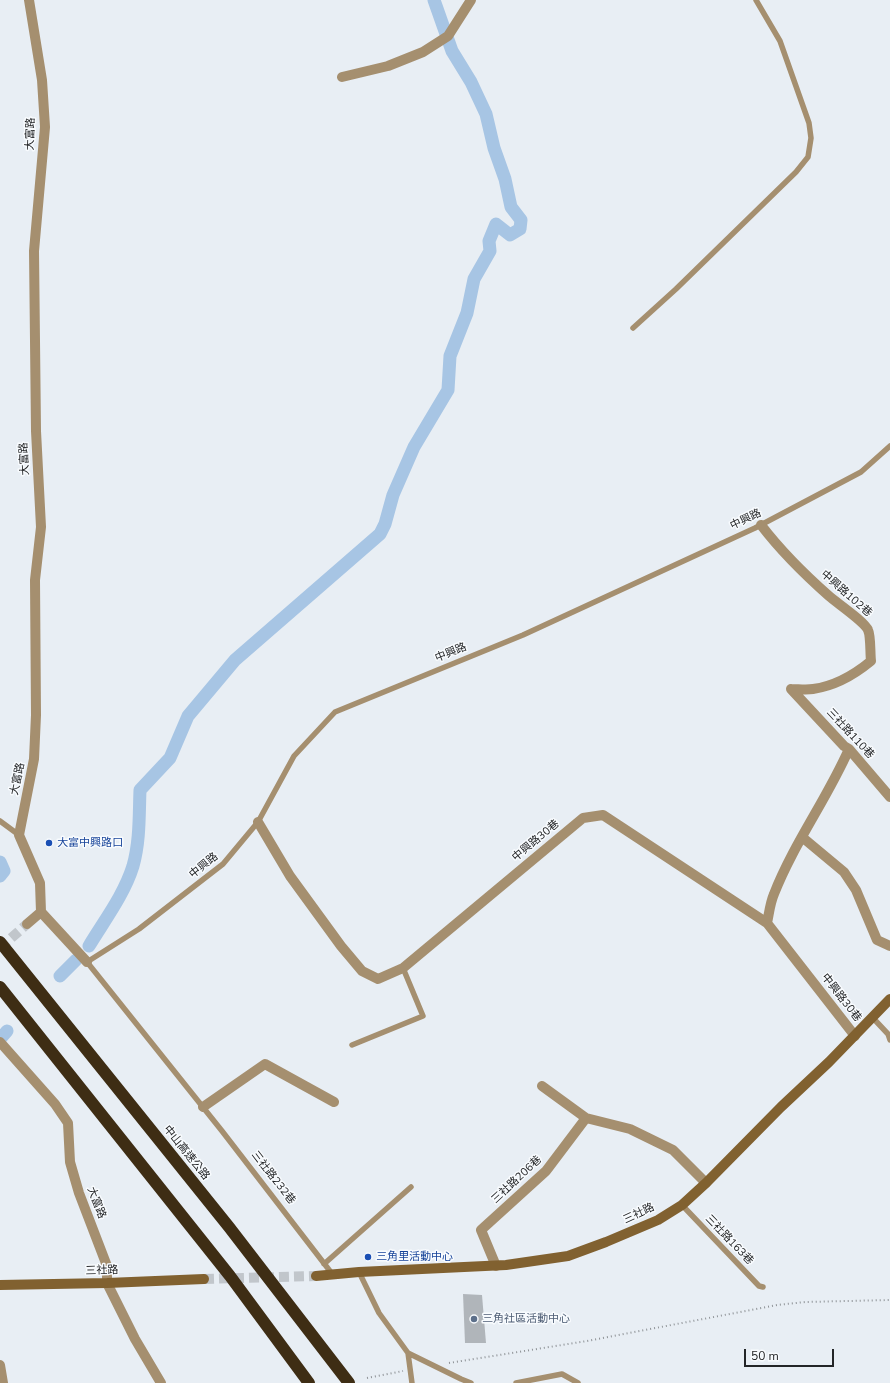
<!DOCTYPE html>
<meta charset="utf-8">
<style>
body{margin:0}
#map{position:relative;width:890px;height:1383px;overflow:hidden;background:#e8eef4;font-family:"Nunito Sans",sans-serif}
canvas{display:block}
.scale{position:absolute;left:744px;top:1349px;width:90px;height:18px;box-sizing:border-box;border:2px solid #232527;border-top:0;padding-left:5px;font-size:12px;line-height:14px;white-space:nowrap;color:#232527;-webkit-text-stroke:3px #f8fbfe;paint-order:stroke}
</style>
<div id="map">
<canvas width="890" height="1383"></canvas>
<div class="scale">50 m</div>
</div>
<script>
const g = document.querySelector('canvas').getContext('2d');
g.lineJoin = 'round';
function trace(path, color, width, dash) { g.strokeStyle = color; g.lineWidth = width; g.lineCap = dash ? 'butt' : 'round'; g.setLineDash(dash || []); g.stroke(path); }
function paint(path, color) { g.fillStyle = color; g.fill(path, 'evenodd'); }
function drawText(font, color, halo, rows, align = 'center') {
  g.font = font + ' "Nunito Sans","Noto Sans TC",sans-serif'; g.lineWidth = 3; g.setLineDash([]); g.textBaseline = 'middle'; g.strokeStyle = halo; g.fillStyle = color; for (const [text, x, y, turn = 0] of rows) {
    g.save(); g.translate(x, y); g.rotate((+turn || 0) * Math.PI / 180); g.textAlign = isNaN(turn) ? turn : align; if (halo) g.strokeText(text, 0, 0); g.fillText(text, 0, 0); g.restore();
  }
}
trace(new Path2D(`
 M0 862 4 871 0 876
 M89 946C104 921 124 895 133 866 140 841 139 816 140 790L170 758 188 716 235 660 380 534 385 524 393 495 414 447 448 390 450 356 467 313 474 279 490 251 489 241 496 224 510 235 520 229 521 220 511 207 505 179 494 148 486 114 471 82 452 51 434 0
 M60 976 76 960
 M0 1039 7 1031`), '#a7c5e4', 13);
paint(new Path2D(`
 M463 1294 482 1295 486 1343H465Z`), '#b0b5ba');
trace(new Path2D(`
 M0 948 27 924`), '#c1c6cb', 10, [10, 5]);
trace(new Path2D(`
 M204 1279 316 1276`), '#c1c6cb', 10, [10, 5]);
trace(new Path2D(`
 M449 1363 587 1341 777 1305 805 1302 890 1300
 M367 1378 403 1371`), '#8f9397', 2, [1, 3]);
trace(new Path2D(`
 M633 328 676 289 796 172 808 157 811 138 809 123 780 41 756 0
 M0 821 19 835
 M873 1018 888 1034 890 1040
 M352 1045 423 1016 403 968
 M682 1205 759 1286 763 1287
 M324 1264 411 1187
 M359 1272 379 1313 408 1353 461 1379 471 1383
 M333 1275 222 1131 87 962 139 929 223 864 258 822 294 756 335 712 523 635 755 528 861 472 890 446
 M408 1353 412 1383
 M516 1383 562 1374 578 1383`), '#a58f6f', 5.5);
trace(new Path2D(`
 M29 0 42 80 45 127 34 251 36 431 41 527 35 580 36 715 34 759 19 835 40 883 41 912 87 962
 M342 77 388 66 423 52 448 36 471 0
 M761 525C781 551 804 574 829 596 837 603 865 622 868 630 871 636 870 654 871 661 854 675 835 686 813 689 806 690 798 689 791 689
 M791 689 844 746 849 749 890 797
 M258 822 290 876 341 946 362 971 378 979 403 968 583 818 603 815 767 923 855 1036
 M802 837 844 872 856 890 877 940 890 946
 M767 923C769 914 770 903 774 894 794 843 827 799 849 749
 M27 924 41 912
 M0 1042 55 1104 68 1123 70 1162 79 1193 107 1266V1283L135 1339 161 1383
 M203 1107 265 1064 334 1102
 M586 1118 630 1129 673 1150 706 1183
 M496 1266 481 1230 546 1171 586 1118 542 1086
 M0 1365 3 1383`), '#a58f6f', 10);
trace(new Path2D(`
 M316 1276 359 1272 506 1265 568 1256 606 1242 658 1220 682 1205 706 1183 781 1107 829 1062 890 999
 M0 1285 107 1283 204 1279`), '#816130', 10);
trace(new Path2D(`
 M0 942 229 1227 349 1383
 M0 987 230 1276 309 1383`), '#3e2d14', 12);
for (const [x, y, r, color] of [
 [49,843,4,"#1a4fb4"],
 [368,1257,4,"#1a4fb4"],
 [474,1319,4,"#5c6f8a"]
]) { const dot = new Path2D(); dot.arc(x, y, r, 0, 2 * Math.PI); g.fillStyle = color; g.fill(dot); trace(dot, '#f8fbfe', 1.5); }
drawText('11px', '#232527', '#f8fbfe', [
 ["大富路",31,134,-88],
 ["大富路",25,459,-93],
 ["中興路",746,520,-26],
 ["中興路102巷",846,594,41],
 ["中興路",451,653,-22],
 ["三社路110巷",850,734,47],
 ["大富路",18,779,-78],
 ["中興路30巷",536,841,-40],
 ["中興路",204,866,-39],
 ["中興路30巷",841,998,52],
 ["中山高速公路",186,1153,51],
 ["三社路232巷",273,1178,52],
 ["三社路206巷",517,1180,-43],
 ["大富路",96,1203,69],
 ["三社路",639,1214,-25],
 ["三社路163巷",729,1240,46],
 ["三社路",102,1271,-2]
]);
drawText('11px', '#164399', '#f8fbfe', [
 ["大富中興路口",57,843],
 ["三角里活動中心",376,1257]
], 'left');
drawText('11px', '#4e5e75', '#f8fbfe', [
 ["三角社區活動中心",482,1319]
], 'left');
</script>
